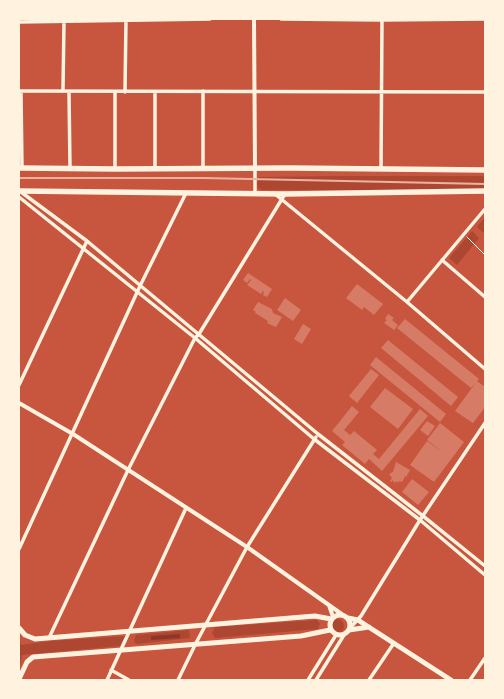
<!DOCTYPE html>
<style>
body{margin:0}
#map{position:relative;width:504px;height:699px;overflow:hidden;background:#c8553d;font-family:Manrope,sans-serif}
canvas{display:block}
.frame{position:absolute;inset:0;border:20px solid #fff3e0;pointer-events:none}
</style>
<div id="map">
<canvas width="504" height="699"></canvas>
<div class="frame"></div>
</div>
<script>
const g = document.querySelector('canvas').getContext('2d');
g.lineJoin = 'round';
function paint(path, color) { g.fillStyle = color; g.fill(path, 'evenodd'); }
function trace(path, color, width, dash) { g.strokeStyle = color; g.lineWidth = width; g.lineCap = dash ? 'butt' : 'round'; g.setLineDash(dash || []); g.stroke(path); }
paint(new Path2D(`
 M344 176H485V190H262L258 188 257 184 259 177Z
 M485 217V234L477 227Z
 M472 231 479 238 457 265 449 258Z
 M330 626a7 7 0 1 1 14 0a7 7 0 1 1-14 0Z
 M317 620 320 624 318 629 215 638 212 633 215 627Z
 M189 630 190 638 136 644 134 640 136 635Z
 M125 636 120 646 22 655 19 671V637L21 645 50 641Z`), '#ae4732');
paint(new Path2D(`
 M180 634V638L151 640V636Z`), '#8f3625');
paint(new Path2D(`
 M248 273 272 289 267 297 263 295 264 292 263 291 261 294 247 285 251 280 250 279 247 283 243 280Z
 M357 284 383 304 374 315 364 307 362 310 346 298Z
 M285 298 301 310 293 321 277 310Z
 M258 302 272 309 273 313 282 317 276 327 267 323 268 321 255 313 256 312 253 310Z
 M388 314 394 318 392 320 398 325 394 330 384 323 387 320 385 319Z
 M405 319 479 379 471 388 397 328Z
 M303 324 311 329 302 344 294 339Z
 M388 340 458 397 451 406 381 348Z
 M376 357 446 414 440 422 370 365Z
 M371 369 379 375 357 403 349 396Z
 M477 381 485 387V407L473 423 455 411Z
 M385 388 413 409 398 429 370 407Z
 M352 406 359 412 344 430 350 435 354 431 377 450 373 454 379 459 420 409 428 416 382 471 369 459 365 464 342 445 345 442 332 431Z
 M427 421 435 426 428 436 420 430Z
 M440 423 464 442 434 482 410 465 427 441 444 453 427 440Z
 M396 462 410 470 406 477 404 475 405 477 402 482 399 481 398 483 396 481 395 483 392 480V482L390 481 392 478 389 474 393 472Z
 M412 479 429 492 418 505 402 492Z`), '#d67c66');
trace(new Path2D(`
 M467 237 485 255`), '#fff3e0', 1);
trace(new Path2D(`
 M281 19 382 20 485 19
 M19 22 210 19
 M63 90 64 21
 M19 91 485 92
 M203 91V168
 M21 92 22 168
 M69 92 70 168
 M125 92 126 19
 M155 92V169
 M255 168V192
 M115 169V92
 M381 169 382 20
 M21 192 87 241 318 434 423 516 485 566
 M275 194 407 302 485 369
 M19 197 195 338 314 439 420 520 485 575
 M442 260 485 297
 M407 302 485 209
 M19 385 87 241
 M19 549 140 286 186 193
 M350 628 361 616 420 520 485 423
 M49 638 128 470 195 338 199 334 285 194
 M111 670 129 680
 M107 680 186 508
 M178 680 196 643 247 547 316 437
 M308 680 336 635
 M316 680 344 635
 M369 680 394 643
 M470 680 485 658`), '#fff3e0', 3.5);
trace(new Path2D(`
 M254 19 255 168
 M19 403 73 434 247 547 343 615
 M329 605 333 617`), '#fff3e0', 4);
trace(new Path2D(`
 M330 625a10 10 0 1 1 20 0a10 10 0 1 1-20 0Z
 M348 618 358 620 364 624 451 680
 M19 628 25 635 35 639 315 616 331 619
 M349 630 369 627
 M19 679 27 662 33 657 301 636 330 630`), '#fff3e0', 5);
trace(new Path2D(`
 M19 168 115 169 290 168 485 170
 M19 191 285 194 485 191`), '#fff3e0', 5.5);
trace(new Path2D(`
 M19 178H203L485 184`), '#e9b49f', 2);
</script>
